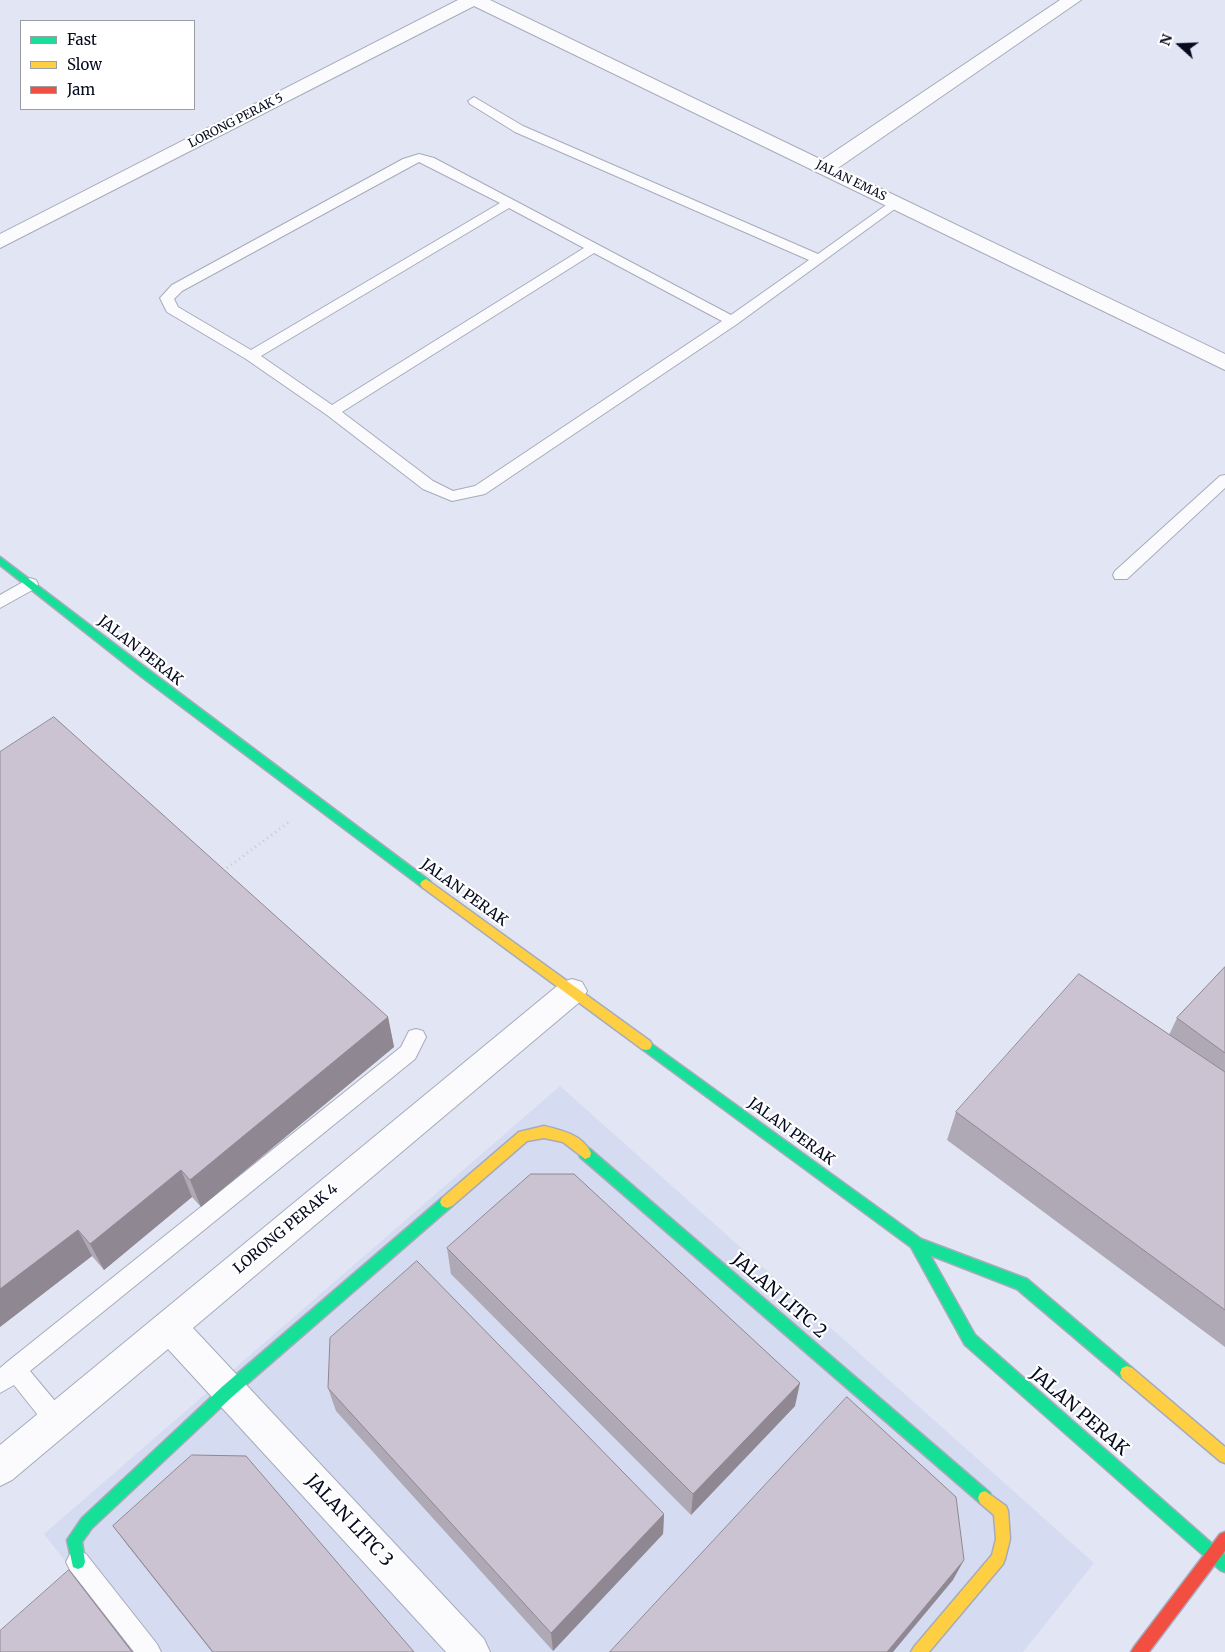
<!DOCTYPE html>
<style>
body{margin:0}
#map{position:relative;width:1225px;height:1652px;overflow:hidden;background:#e2e6f4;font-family:Merriweather,serif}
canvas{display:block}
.legend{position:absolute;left:20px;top:20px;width:175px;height:90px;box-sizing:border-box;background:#fff;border:1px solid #9b9da5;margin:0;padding:6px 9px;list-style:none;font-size:15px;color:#060a1f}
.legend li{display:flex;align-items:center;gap:10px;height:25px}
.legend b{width:25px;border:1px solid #9b9da5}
.north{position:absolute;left:1155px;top:20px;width:50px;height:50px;-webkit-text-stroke:4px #fff;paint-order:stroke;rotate:290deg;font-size:14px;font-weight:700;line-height:20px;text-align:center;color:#060a1f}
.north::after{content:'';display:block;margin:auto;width:18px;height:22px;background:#060a1f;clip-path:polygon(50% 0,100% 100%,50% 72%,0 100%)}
</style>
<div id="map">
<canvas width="1225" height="1652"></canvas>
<ul class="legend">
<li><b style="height:6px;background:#16e098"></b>Fast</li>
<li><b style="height:6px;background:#ffcf43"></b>Slow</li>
<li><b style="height:6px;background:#f24e42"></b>Jam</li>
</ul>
<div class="north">N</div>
</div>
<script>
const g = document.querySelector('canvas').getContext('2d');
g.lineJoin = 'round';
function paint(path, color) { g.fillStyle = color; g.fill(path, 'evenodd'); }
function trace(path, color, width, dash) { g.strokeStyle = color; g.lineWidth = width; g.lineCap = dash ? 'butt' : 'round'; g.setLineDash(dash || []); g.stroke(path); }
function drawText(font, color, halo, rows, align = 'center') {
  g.font = font + ' Merriweather,serif'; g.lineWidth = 4.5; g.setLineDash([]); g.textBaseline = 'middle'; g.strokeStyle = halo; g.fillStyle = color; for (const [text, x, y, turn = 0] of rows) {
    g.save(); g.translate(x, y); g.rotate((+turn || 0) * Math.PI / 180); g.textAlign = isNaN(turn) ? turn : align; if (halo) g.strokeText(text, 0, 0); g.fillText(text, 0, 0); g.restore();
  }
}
paint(new Path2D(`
 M560 1086 1094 1563 1023 1652H136L44 1534Z`), '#d5dbf1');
const lane = new Path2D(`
 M474 97 523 126 818 254 893 200 897 199 903 203 737 324 485 494 452 501 423 489 327 415 246 359 167 312 160 298 172 285 403 159 419 154 434 158 731 315 809 260 515 132 470 104 468 101ZM419 162 500 203 251 350 178 307 174 299 182 291ZM509 208 584 248 332 405 261 356ZM594 253 722 321 475 486 453 491 433 481 342 412Z
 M1225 475V488L1127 579H1115L1113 575 1115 571 1220 476Z
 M30 578 36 580 38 584 36 588 0 608V595Z
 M416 1029 423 1031 426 1037 415 1059 30 1371 65 1413 68 1421 65 1429 57 1432 49 1429 14 1385 0 1393V1368L7 1362 401 1047 409 1031Z
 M78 1550 86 1554 157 1644 161 1652H134L70 1570 66 1562 70 1554Z`);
const street = new Path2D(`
 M458 0H490L822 160 1060 0H1081L838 168 1225 354V370L474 6 0 248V234Z
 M572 979 582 982 587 991 582 1000 193 1328 484 1639 490 1652H446L168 1349 12 1480 0 1486V1445L562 982Z`);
const fast = new Path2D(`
 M0 557 150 671 430 881 432 884 430 887H422L142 677 0 565Z
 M646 1040 921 1239 1027 1279 1132 1368 1134 1373 1132 1378 1127 1380 1122 1378 1017 1289 930 1255 975 1335 1225 1555V1572L1220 1570 965 1345 911 1247 642 1049 640 1045 642 1041Z
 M585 1147 590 1149 990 1493 992 1498 990 1503 985 1505 980 1503 580 1157 579 1153 580 1149Z
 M447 1196 452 1198 454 1202 452 1206 233 1396 92 1528 82 1542 85 1562 83 1567 78 1569 73 1567 67 1540 82 1518 223 1386 442 1198Z`);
const slow = new Path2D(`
 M426 879 650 1041 652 1045 650 1049 646 1050 642 1049 422 887 420 884 422 881Z
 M544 1126C561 1130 583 1135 591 1153L590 1157 585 1159 563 1142 544 1138 527 1141 452 1206 447 1208 442 1206 440 1202 442 1198 519 1132Z
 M1127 1366 1132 1368 1225 1447V1463L1220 1461 1122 1378 1120 1373 1122 1368Z
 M985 1491 1006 1506 1008 1511 1010 1539 1005 1559 1003 1564 929 1652H911L914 1647 992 1555 996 1539 994 1515 980 1503 978 1498 980 1493Z`);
const jam = new Path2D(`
 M1225 1532V1551L1149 1652H1131L1134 1647 1220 1534Z`);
trace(lane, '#a6abbb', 2);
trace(street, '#a6abbb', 2);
trace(fast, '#a6abbb', 3);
trace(slow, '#a6abbb', 3);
trace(jam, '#a6abbb', 3);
trace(new Path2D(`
 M227 868 289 822`), '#c7c8cf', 3, [1, 4]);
paint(lane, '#fbfbfd');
paint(street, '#fbfbfd');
paint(fast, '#16e098');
paint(slow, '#ffcf43');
paint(jam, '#f24e42');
paint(new Path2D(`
 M0 752 388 1017 394 1047 201 1207 192 1197 104 1270 92 1256 0 1327Z
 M1225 967V1347L947 1140 956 1112 1169 1035 1177 1018Z
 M447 1248 795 1406 691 1515 451 1274Z
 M328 1388 664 1514 663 1534 553 1651 336 1411Z
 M113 1526 414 1652H212L128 1546Z`), '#afa8b5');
paint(new Path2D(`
 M388 1017 394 1047 201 1207 190 1180Z
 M181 1170 192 1197 104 1270 90 1244Z
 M78 1230 92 1256 0 1327V1289Z
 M800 1383 795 1406 691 1515 693 1494Z
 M664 1514 663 1534 553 1651 551 1633Z
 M964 1560 953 1580 893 1652H887Z
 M69 1570 82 1586 133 1652H132Z`), '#8f8893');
const building = new Path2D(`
 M54 717 388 1017 190 1180 181 1170 90 1244 78 1230 0 1289V752Z
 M1225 967V1053L1177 1018Z
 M1079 974 1225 1072V1310L956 1112Z
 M531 1174H574L800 1383 693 1494 447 1248Z
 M417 1261 664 1514 551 1633 328 1388 330 1338Z
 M847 1397 956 1497 964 1560 887 1652H610Z
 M192 1455 246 1456 414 1652H213L113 1526Z
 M69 1570 132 1652H0V1631Z`);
paint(building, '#ccc3d2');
trace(building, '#8f8893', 1);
drawText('12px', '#060a1f', '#fff', [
 ["LORONG PERAK 5",236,121,-27],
 ["JALAN EMAS",851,181,26]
]);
drawText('15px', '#060a1f', '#fff', [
 ["JALAN PERAK",140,651,38],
 ["JALAN PERAK",464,893,36],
 ["JALAN PERAK",791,1132,36],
 ["LORONG PERAK 4",286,1229,-40]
]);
drawText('18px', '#060a1f', '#fff', [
 ["JALAN LITC 2",779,1296,41],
 ["JALAN PERAK",1079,1412,41],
 ["JALAN LITC 3",349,1521,47]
]);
</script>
